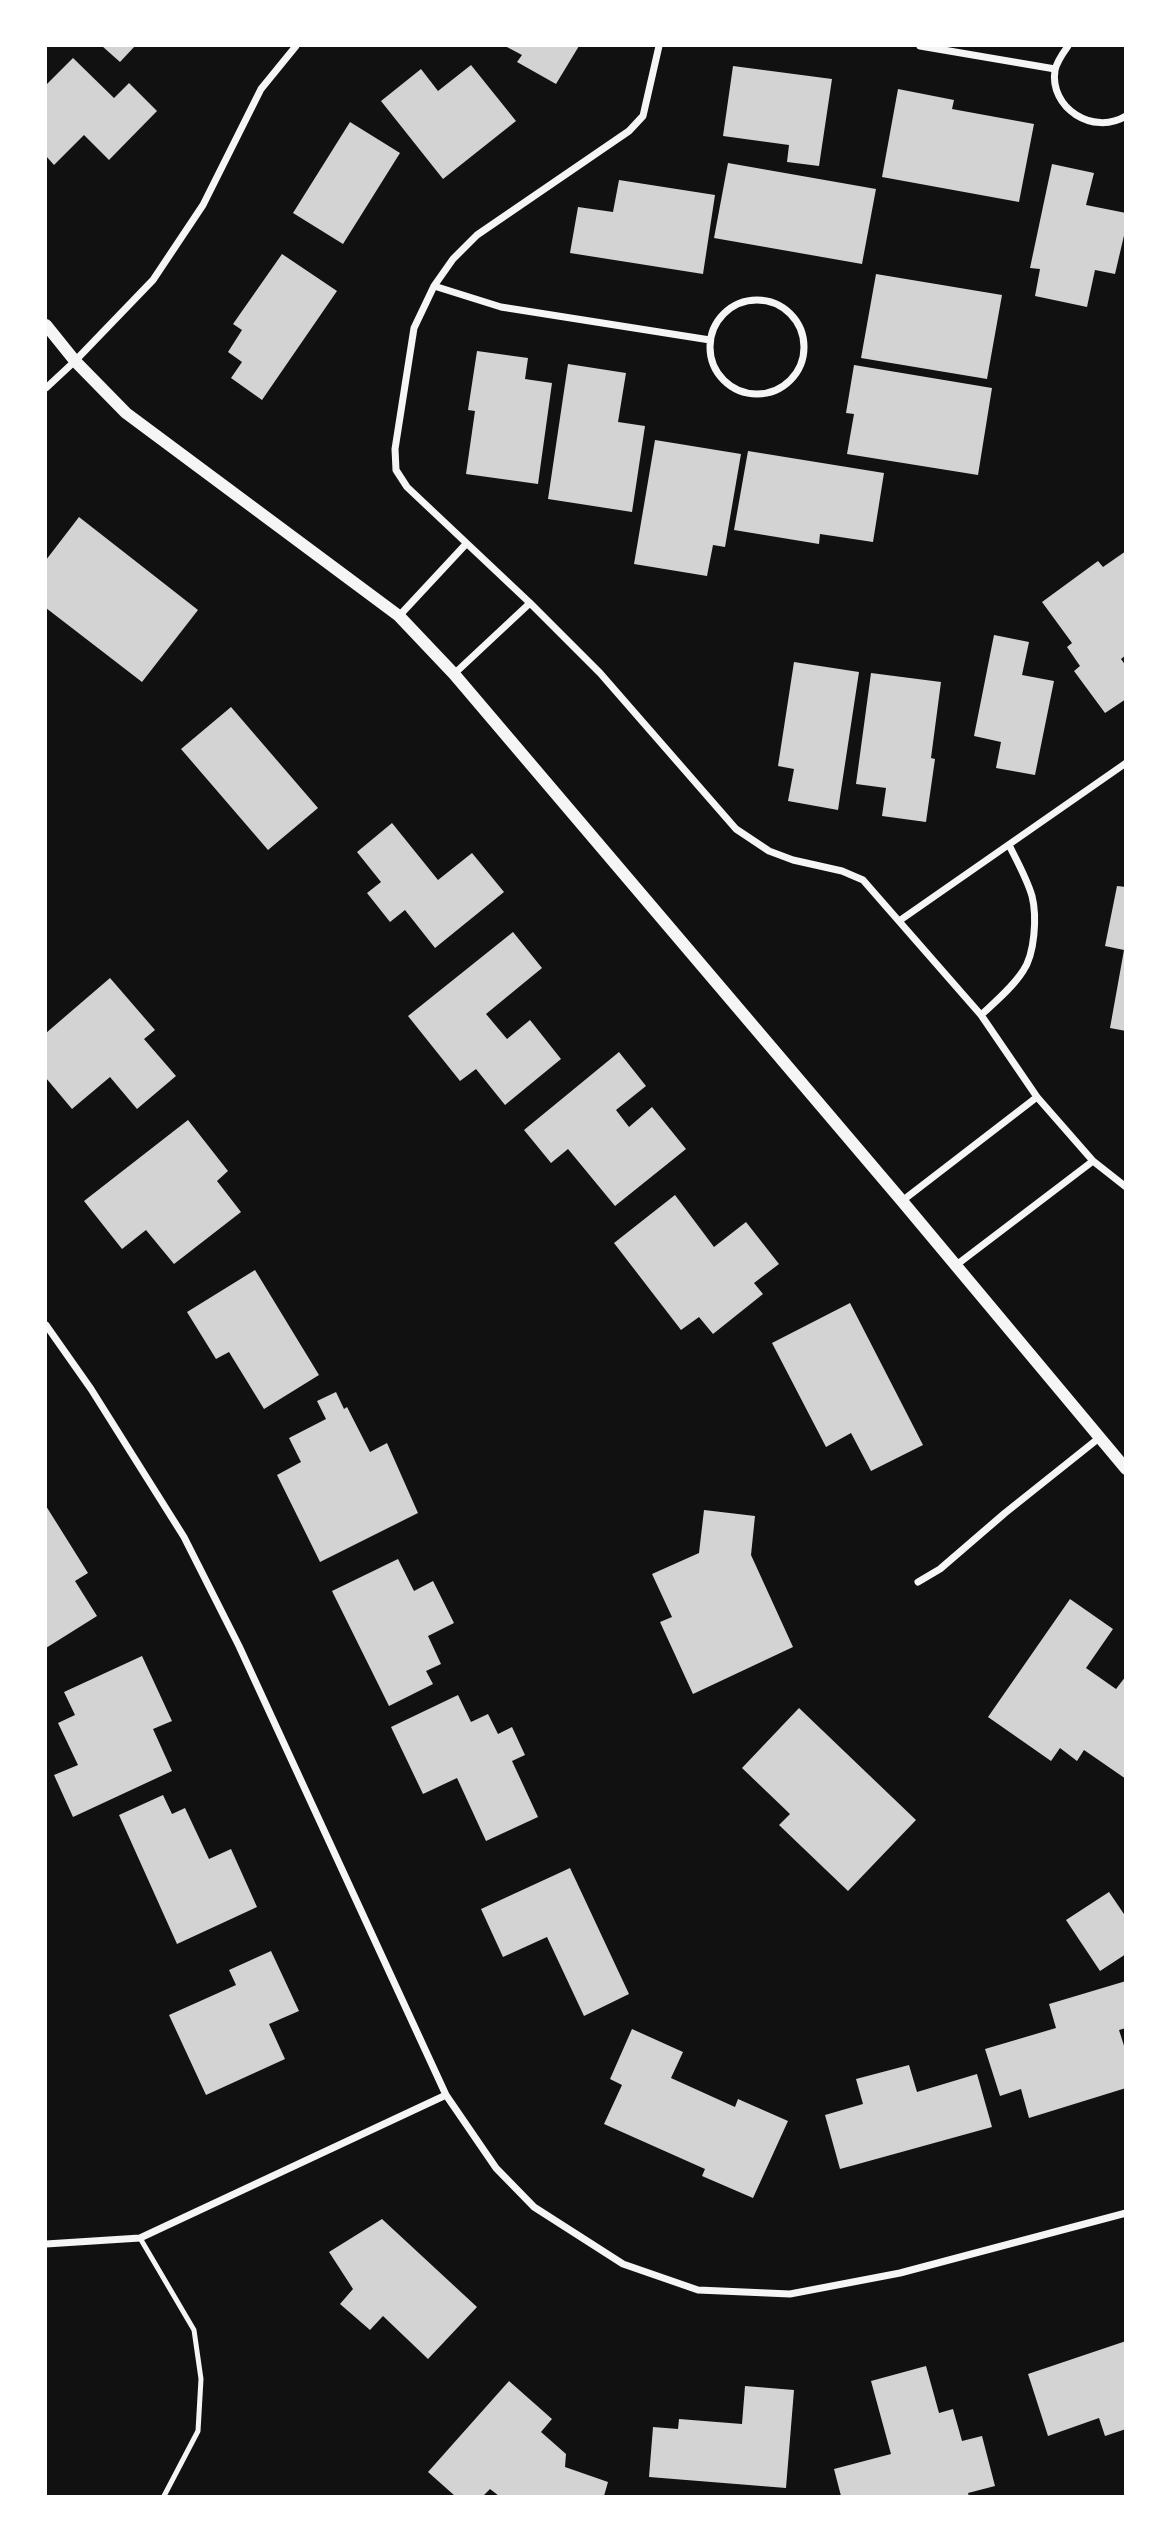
<!DOCTYPE html>
<style>
body{margin:0}
#map{position:relative;width:1171px;height:2542px;overflow:hidden;background:#111;font-family:"Work Sans",sans-serif}
canvas{display:block}
.frame{position:absolute;inset:0;border:47px solid #fff;pointer-events:none}
</style>
<div id="map">
<canvas width="1171" height="2542"></canvas>
<div class="frame"></div>
</div>
<script>
const g = document.querySelector('canvas').getContext('2d');
g.lineJoin = 'round';
function paint(path, color) { g.fillStyle = color; g.fill(path, 'evenodd'); }
function trace(path, color, width, dash) { g.strokeStyle = color; g.lineWidth = width; g.lineCap = dash ? 'butt' : 'round'; g.setLineDash(dash || []); g.stroke(path); }
paint(new Path2D(`
 M102 46H135L120 62Z
 M505 46H579L556 84 517 62 522 55Z
 M73 58 114 98 129 83 157 111 109 160 84 135 54 165 46 156V85Z
 M471 65 516 121 443 179 381 101 421 69 438 91Z
 M733 66 832 79 819 166 787 162 789 145 723 136Z
 M898 89 954 100 952 109 1034 124 1019 202 882 177Z
 M350 122 400 153 343 244 293 213Z
 M728 163 876 189 862 264 714 238Z
 M1052 164 1094 173 1086 205 1126 213V227L1115 274 1095 270 1087 307 1035 296 1040 269 1030 268Z
 M619 180 715 195 703 274 570 253 578 207 613 212Z
 M282 254 337 291 262 400 231 378 242 362 228 352 242 330 233 324Z
 M876 274 1002 295 987 379 861 358Z
 M477 351 528 358 525 379 552 383 538 484 466 474 475 411 468 410Z
 M568 364 626 373 618 422 645 426 632 512 548 499Z
 M854 365 992 388 978 475 847 454 854 414 846 413Z
 M655 440 741 454 725 547 713 545 707 576 634 564Z
 M748 451 884 473 873 542 820 534 819 544 734 530Z
 M79 517 198 610 142 682 46 608V560Z
 M1126 551V655L1121 659 1126 666V699L1105 713 1074 671 1080 666 1067 647 1072 643 1042 602 1098 561 1103 567Z
 M994 635 1029 642 1022 675 1054 681 1035 775 996 768 1001 742 974 736Z
 M794 662 859 672 838 810 788 801 794 769 778 766Z
 M871 673 941 682 931 758 935 759 926 822 882 816 886 788 856 784Z
 M231 707 318 808 268 850 181 749Z
 M392 823 438 880 472 853 504 892 435 948 405 910 390 922 367 893 381 882 357 852Z
 M1117 886 1126 887V1031L1110 1028 1124 950 1105 946Z
 M513 932 542 968 486 1014 507 1039 530 1020 561 1059 505 1105 476 1069 460 1081 408 1016Z
 M110 978 155 1030 144 1039 176 1076 137 1109 110 1077 72 1109 46 1078V1033Z
 M619 1052 646 1086 616 1110 629 1127 652 1107 686 1149 615 1206 568 1149 551 1163 524 1130Z
 M188 1120 228 1171 217 1181 241 1212 174 1264 146 1230 122 1249 84 1201Z
 M675 1195 714 1247 746 1222 779 1264 754 1283 763 1294 713 1334 699 1317 681 1330 614 1243Z
 M255 1270 319 1375 264 1409 229 1352 216 1359 187 1312Z
 M850 1303 923 1445 871 1471 851 1433 826 1447 772 1343Z
 M336 1392 344 1409 347 1407 370 1452 387 1443 418 1513 320 1562 277 1475 301 1462 289 1438 326 1419 317 1401Z
 M46 1506 88 1573 75 1581 97 1616 46 1648Z
 M704 1510 755 1516 751 1555 793 1647 693 1694 660 1622 672 1617 652 1574 699 1553Z
 M398 1559 414 1591 433 1581 454 1623 428 1636 441 1664 426 1671 433 1684 389 1706 332 1591Z
 M1070 1599 1113 1629 1086 1668 1116 1689 1126 1676V1779L1084 1750 1077 1761 1060 1748 1051 1761 988 1717Z
 M142 1656 172 1721 153 1729 172 1771 73 1817 54 1775 78 1765 58 1723 75 1715 64 1692Z
 M458 1695 471 1722 488 1714 498 1734 512 1727 525 1755 512 1761 538 1817 486 1841 457 1778 423 1794 391 1727Z
 M799 1708 916 1820 848 1891 779 1825 790 1814 742 1768Z
 M163 1795 172 1814 185 1808 209 1859 231 1849 257 1907 177 1944 119 1815Z
 M570 1868 629 1994 584 2016 547 1937 503 1957 481 1909Z
 M1109 1892 1126 1917V1954L1100 1971 1066 1920Z
 M271 1951 299 2011 269 2024 285 2059 206 2095 169 2015 236 1985 229 1970Z
 M1126 1981V2028L1119 2030 1126 2052V2088L1029 2118 1021 2089 1000 2096 985 2049 1056 2028 1049 2004Z
 M632 2029 683 2052 671 2078 735 2107 738 2099 788 2121 753 2198 702 2176 705 2169 604 2124 622 2085 610 2079Z
 M909 2065 917 2092 977 2074 992 2127 840 2169 825 2115 863 2104 856 2079Z
 M382 2219 477 2307 428 2359 383 2316 370 2330 340 2304 353 2289 329 2252Z
 M1126 2341V2429L1105 2436 1099 2418 1048 2436 1028 2374Z
 M926 2366 939 2413 953 2409 962 2441 982 2436 995 2486 968 2493 969 2496H841L834 2469 891 2454 871 2381Z
 M509 2381 552 2419 541 2432 566 2454 565 2467 608 2482 604 2496H499L490 2489 483 2496H455L428 2472Z
 M745 2386 794 2390 786 2488 649 2477 653 2427 678 2429 679 2419 742 2424Z`), '#d3d3d3');
trace(new Path2D(`
 M140 2238 194 2330 201 2379 198 2431 164 2496`), '#f5f5f5', 5);
trace(new Path2D(`
 M659 46 643 116 629 131 477 235 453 259 434 286 414 328 395 449 396 470 407 487 530 603 600 673 736 829 769 851 793 860 842 871 863 880 981 1015 1037 1097 1093 1161 1126 1187
 M920 46 1055 69
 M1068 46C1063 53 1057 61 1055 70 1049 108 1093 136 1126 116
 M434 286 501 307 710 340
 M710 347a47 47 0 1 1 94 0a47 47 0 1 1-94 0Z
 M46 388 75 361 153 280 203 205 261 89 296 46
 M399 616 466 544
 M454 674 530 603
 M899 921 1126 763
 M981 1015C995 1002 1012 988 1023 971 1035 954 1037 916 1032 896 1027 879 1017 861 1009 845
 M902 1201 1037 1097
 M955 1266 1093 1161
 M46 1325 91 1389 184 1537 239 1646 446 2095 496 2168 534 2207 623 2264 698 2290 790 2294 900 2273 1126 2213
 M918 1582 940 1569 1005 1513 1099 1438
 M46 2244 140 2238 446 2095`), '#f5f5f5', 7);
trace(new Path2D(`
 M46 325 75 361 126 413 399 616 454 674 902 1201 1126 1469`), '#f5f5f5', 12);
</script>
